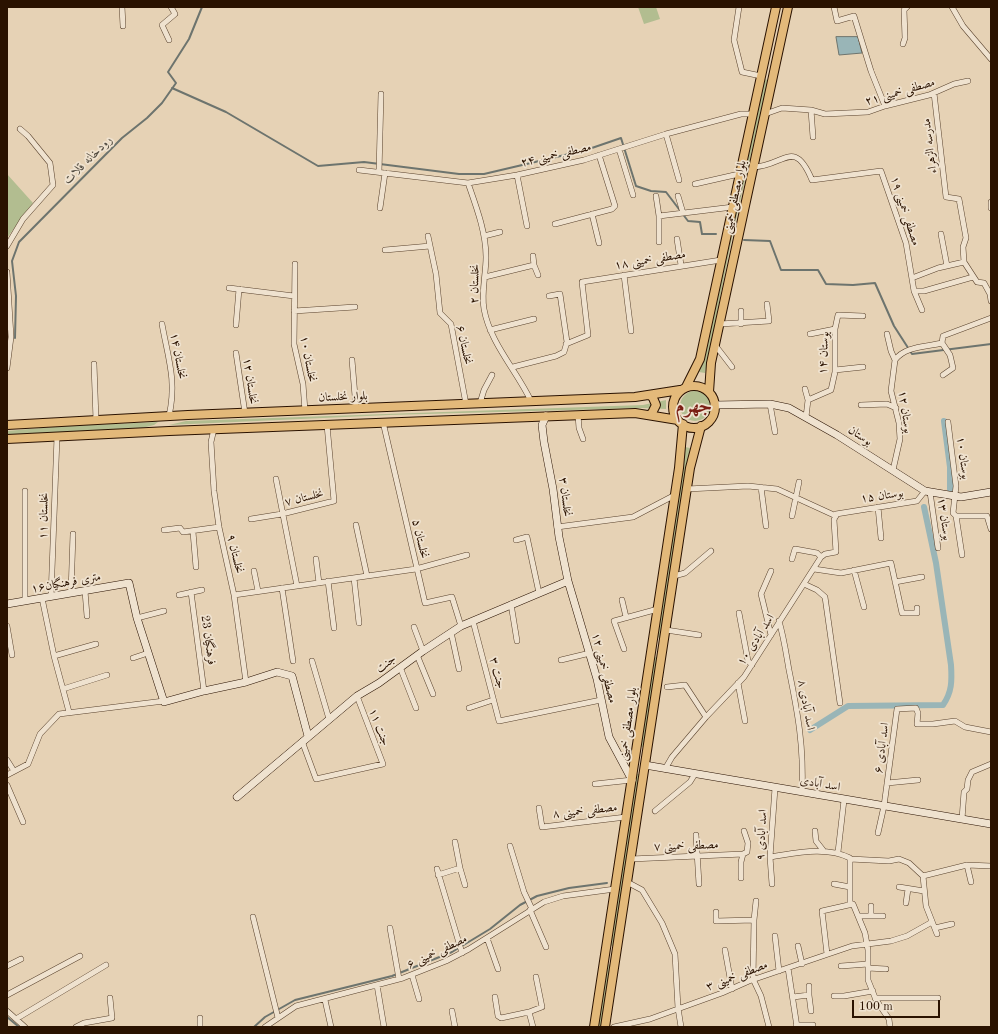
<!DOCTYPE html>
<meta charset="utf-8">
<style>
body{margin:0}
#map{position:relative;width:998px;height:1034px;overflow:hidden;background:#e6d2b5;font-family:"Old Standard TT",serif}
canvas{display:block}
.frame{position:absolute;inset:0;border:8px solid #2a1200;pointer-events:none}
.scale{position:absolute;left:852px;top:1000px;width:88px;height:18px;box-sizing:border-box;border:2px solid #2a1200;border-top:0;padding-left:5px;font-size:12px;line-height:14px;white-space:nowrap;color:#2a1200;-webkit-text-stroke:3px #efe2cf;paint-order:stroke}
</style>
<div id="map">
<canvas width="998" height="1034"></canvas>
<div class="frame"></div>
<div class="scale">100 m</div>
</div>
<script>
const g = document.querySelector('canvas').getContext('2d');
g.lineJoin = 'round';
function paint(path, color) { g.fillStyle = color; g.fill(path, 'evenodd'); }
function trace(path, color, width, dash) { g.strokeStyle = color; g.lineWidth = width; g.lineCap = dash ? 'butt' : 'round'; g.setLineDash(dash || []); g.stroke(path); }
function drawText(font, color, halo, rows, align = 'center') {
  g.font = font + ' "Old Standard TT",Amiri,serif'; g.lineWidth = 3.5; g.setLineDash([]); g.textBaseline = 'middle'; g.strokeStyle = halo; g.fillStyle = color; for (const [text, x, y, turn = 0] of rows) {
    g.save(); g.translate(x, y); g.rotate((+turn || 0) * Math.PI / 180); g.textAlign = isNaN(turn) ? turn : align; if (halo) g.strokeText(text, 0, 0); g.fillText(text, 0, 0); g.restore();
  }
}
paint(new Path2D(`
 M638 7H656L660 19 644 24Z
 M764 79 768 80 734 228 705 373 699 372Z
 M7 174 33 203 7 238Z
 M680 406a15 15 0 1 1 30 0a15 15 0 1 1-30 0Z
 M666 400V409L643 408 389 415 169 425 186 421 643 405Z
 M158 422 154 425 142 428 7 435V431L64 426Z
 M685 447 690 448 660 638 657 637Z
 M655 657 658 658 643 747 640 746Z
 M636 774H639L613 946 609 945Z
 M607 964 611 965 601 1027H597Z`), '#b2bd90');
const water = new Path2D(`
 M858 37 862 53 839 55 836 37Z`);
paint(water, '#99b5b7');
trace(water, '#6d746e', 1);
trace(new Path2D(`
 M172 88 226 112 318 166 364 162 459 174H484L586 150 621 138 636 186 651 191 666 192 688 221 700 222 702 234H716
 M744 240 770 241 781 270H818L826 284 853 285 875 283 894 326 912 354 991 344
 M15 338 16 296 12 261 19 242 122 138 147 118 162 103 176 83 168 72 189 39 202 7
 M7 1017 19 1027
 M254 1027 265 1017 295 1000 392 976 452 952 490 929 520 905 537 896 569 888 607 883`), '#6d746e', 2);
trace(new Path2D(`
 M944 421 950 467V489
 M810 730 848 706 943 705C952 692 952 681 951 665L936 563 924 507`), '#99b5b7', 6);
const street = new Path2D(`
 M122 7 123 26
 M739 7 734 40 742 72 761 76
 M834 7 837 21 854 16 871 71 885 106
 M952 7 963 26 991 59
 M169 40 162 25 175 14 171 7
 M903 44 905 38 904 10 907 7
 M934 93 946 197 959 199 966 238 963 247 964 262 977 282 984 283 990 294 991 301
 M811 110 813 137
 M765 114 782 108 811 110 825 114 868 112 885 106 929 95 954 84 968 81
 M666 134 679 180
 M619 149 633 195
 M754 167C784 166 794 137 812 180L881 171 906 243 914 291H924L973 277
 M359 170 468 183 517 175 584 160 666 134 741 114H753
 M379 172 381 94
 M517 175 527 226
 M468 183C476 206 486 232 486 257 486 274 481 293 484 309 490 343 517 371 531 401
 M695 184 739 174
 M656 196 659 216V242
 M678 196 683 213
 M991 202V208
 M380 208 385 173
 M592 214 599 243
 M659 216 733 207
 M555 224 612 209 615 206 599 155
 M941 234 947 266
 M428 236 436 274 440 313 451 324 466 404
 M484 236 500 232
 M677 239 681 265
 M7 246 23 219 53 185 50 163 28 136 20 129
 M385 250 430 246
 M295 264 294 344 303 384 305 411
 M534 265 538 275
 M7 272 11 337 7 368
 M624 275 631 331
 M485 277 534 265 533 256
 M912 278 938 268 964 262
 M229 288 294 296
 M914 291 922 310
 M294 311 355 307
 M162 324C168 358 177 381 169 416
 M720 324 769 321 767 304
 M741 324V311
 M236 325 239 289
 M490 330 534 319
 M810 334 835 329
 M887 334 891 351 895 360 891 391 899 423 900 439 893 470
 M942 343 950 355 953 368 943 375
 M566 344 588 335 582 282 721 260
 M715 345 732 367
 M236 353 245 413
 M352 360 356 408
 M895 360C905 346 926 347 942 343L943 336 991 318
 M94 364 96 420
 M513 367 556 356 564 352 567 342 560 294 549 296
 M835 370 863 367
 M805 389 808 400 806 417
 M808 400 831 390 835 372V329L838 315 863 316
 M480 403 484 390 492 375
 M770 404 775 432
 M861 405 887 404 896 408
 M578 415 579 428 583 439
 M383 422 425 603 452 597 461 626
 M948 422 956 486 953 513 956 516 962 555
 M214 429 211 442 214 491 219 527 234 595 246 682
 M276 479 297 586
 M761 487 766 526
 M687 489 748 486 777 489 836 516
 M25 491V601
 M930 492 938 548
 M878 507 881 538
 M792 516 799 482
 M956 516H987L991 529
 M251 519 282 514 334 501 327 425
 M356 525 367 576
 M557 527 633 517 675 495
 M164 530 180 528 183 532 219 527
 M193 532 196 567
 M516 540 527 537 539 593
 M316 559 319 583
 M792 559 795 549 817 553 821 557
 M814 569 841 573 891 563 902 613H917V608
 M854 570 864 607
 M254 571 258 591
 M674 576 685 573 711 551
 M354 578 359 623
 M328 581 334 628
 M895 582 922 577
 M804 584 817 590 825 597 840 703
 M282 588 293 661
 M85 591 87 616
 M191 592 204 691
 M71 593 73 534
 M179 595 202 590
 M234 595 416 569 467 555
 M51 597 57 437
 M42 598 54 656 69 712
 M622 600 626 617
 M511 604 517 641
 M739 613 748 661 752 665
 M137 618 164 611
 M473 621 499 721 601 700
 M779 621C784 638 786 653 789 670 798 714 804 747 802 792
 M7 626 12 655
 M414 627 423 651
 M666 630 699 635
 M451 632 459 669
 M771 635 761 594 771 571
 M624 649 614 621 658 609
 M417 655 433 694
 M54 656 96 644
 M133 658 148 653
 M561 660 590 653
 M312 661 329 719
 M400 667 416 708
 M738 683 745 721
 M667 687 685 685 706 717
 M63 689 107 675
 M469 708 493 700
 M302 741 316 779 383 764 357 696
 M7 760 14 771
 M665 769 672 757 706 717 744 677 821 557 825 554 836 552 834 520 836 514 917 501 925 491
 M7 775 28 764 40 734 59 714 164 701
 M887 783 918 780
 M595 784 632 780
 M7 785 23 822
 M539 808 542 827 626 817
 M655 811 690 782 695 774
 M962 819 964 792 967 789 968 780 972 772 991 764
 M815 831 816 841 823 850
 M878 833 884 806 897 709 916 708 918 713 917 724H933L955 721 965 727 991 732
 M696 835 699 884
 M455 842 460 868
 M510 846 524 892 532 909
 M838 852 844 800
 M770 857C797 853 825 846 850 858V905
 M631 859 743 854
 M850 859 889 861 899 859 909 863 923 876 926 906 937 934
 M967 865 971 882
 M437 869 462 953
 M438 875 460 868 465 885
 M923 876 967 865 991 866
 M741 878V862L743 854 747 852 748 843 744 831
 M627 882 642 890 662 923 675 954 678 1008 681 1027
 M772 884 770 857 775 788
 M834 884 850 887
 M899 887 924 891
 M906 903 908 889
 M530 910 546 947
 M716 912V921L754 920 753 979 761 996 769 1027
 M859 916H883
 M871 916V906
 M253 917 278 1018
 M754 920 756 901
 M390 928 399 979
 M935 928 952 924
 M775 936 779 971
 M487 938 498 969
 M798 946 802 964
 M725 950 732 989
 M827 954 822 911 853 904 865 933 868 950V980L876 1000 889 1019 890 1027
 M7 966 21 959
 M841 966 868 964
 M788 968 797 1027
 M868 968 886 969
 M412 975 419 999
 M377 985 384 1027
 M7 995 80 956
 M809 995V986
 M834 996H844L873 991
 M495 997 498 1016 501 1018 529 1012 533 1027
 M793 997 809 995 811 1011
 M875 998H938
 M325 1000 331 1027
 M7 1011 25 1027
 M452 1011 455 1027
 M529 1012 542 1007 536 977
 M200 1018V1027
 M16 1019 106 965
 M796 1025H813
 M76 1027 84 1023 112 1018 110 998
 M265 1027 296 1006 403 978 446 961 469 949 544 902 563 896 615 889
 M614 1027 650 1019 722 993 749 981 852 946 891 941 907 936 932 922`);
const secondary = new Path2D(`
 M714 405 770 404 789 408 837 435 925 491 961 497 991 492
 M546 416 542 425 544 442 553 489 559 537 568 581 597 679 609 737 632 780
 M7 604 129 583 137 618 164 702 204 691 246 682 277 672 292 676 308 736
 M645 765 991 824
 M237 797 357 696 379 683 423 651 461 626 568 581`);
const primary = new Path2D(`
 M673 407a21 21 0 1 1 42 0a21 21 0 1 1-42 0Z
 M686 387 700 359 776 7
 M709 392 711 363 788 7
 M649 415 652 413 656 405 653 398 650 395
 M7 425 188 415 635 397 680 390
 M7 439 169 431 635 413 678 420
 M594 1027 679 468 683 424
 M605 1027 690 468 701 426`);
trace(street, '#59422d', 6);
trace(secondary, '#2a1200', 8);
trace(primary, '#2a1200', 10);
trace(street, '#efe2cf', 5);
trace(secondary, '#efe2cf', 7);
trace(primary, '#e3b97a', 8);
drawText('12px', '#2a1200', '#efe2cf', [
 ["مصطفی خمینی ۲۱",900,92,-16],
 ["مدرسه الزهراء",930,146,-97],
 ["مصطفی خمینی ۲۴",556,155,-13],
 ["بلوار مصطفی خمینی",735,197,-78],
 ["مصطفی خمینی ۱۹",905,211,72],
 ["مصطفی خمینی ۱۸",650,260,-9],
 ["نخلستان ۲",475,284,-88],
 ["نخلستان ۶",464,345,78],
 ["بوستان ۱۴",824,353,-87],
 ["نخلستان ۱۴",178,356,80],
 ["نخلستان ۱۰",308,359,80],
 ["نخلستان ۱۲",250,381,82],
 ["بلوار نخلستان",343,397,-2],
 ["۱۲ بوستان",905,412,82],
 ["بوستان",860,436,33],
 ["بوستان ۱۰",963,458,83],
 ["بوستان ۱۵",882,496,-8],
 ["نخلستان ۳",565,497,83],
 ["نخلستان ۷",304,498,-14],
 ["نخلستان ۱۱",44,516,-88],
 ["بوستان ۱۳",944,519,82],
 ["نخلستان ۵",420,539,77],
 ["نخلستان ۹",235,554,77],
 ["۱۶متری فرهنگیان",66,583,-10],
 ["فرهنگیان 23",208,640,82],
 ["اسد آبادی ۱۰",756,640,-57],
 ["جنت",386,664,-37],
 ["مصطفی خمینی ۱۲",604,668,76],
 ["جنت ۳",497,673,76],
 ["اسد آبادی ۸",806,705,80],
 ["بلوار مصطفی خمینی",628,724,-82],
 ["جنت ۱۱",379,727,69],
 ["اسد آبادی ۶",882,748,-82],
 ["اسد آبادی",820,784,10],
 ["مصطفی خمینی ۸",585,811,-6],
 ["اسد آبادی ۹",762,835,-87],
 ["مصطفی خمینی ۷",686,846,-2],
 ["مصطفی خمینی ۶",437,952,-25],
 ["مصطفی خمینی ۳",737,976,-21]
]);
drawText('italic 13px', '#514b40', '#efe2cf', [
 ["رودخانه قلات",88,160,-45]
]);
drawText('bold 20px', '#7a1f14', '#efe2cf', [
 ["جهرم",694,407]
]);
</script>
